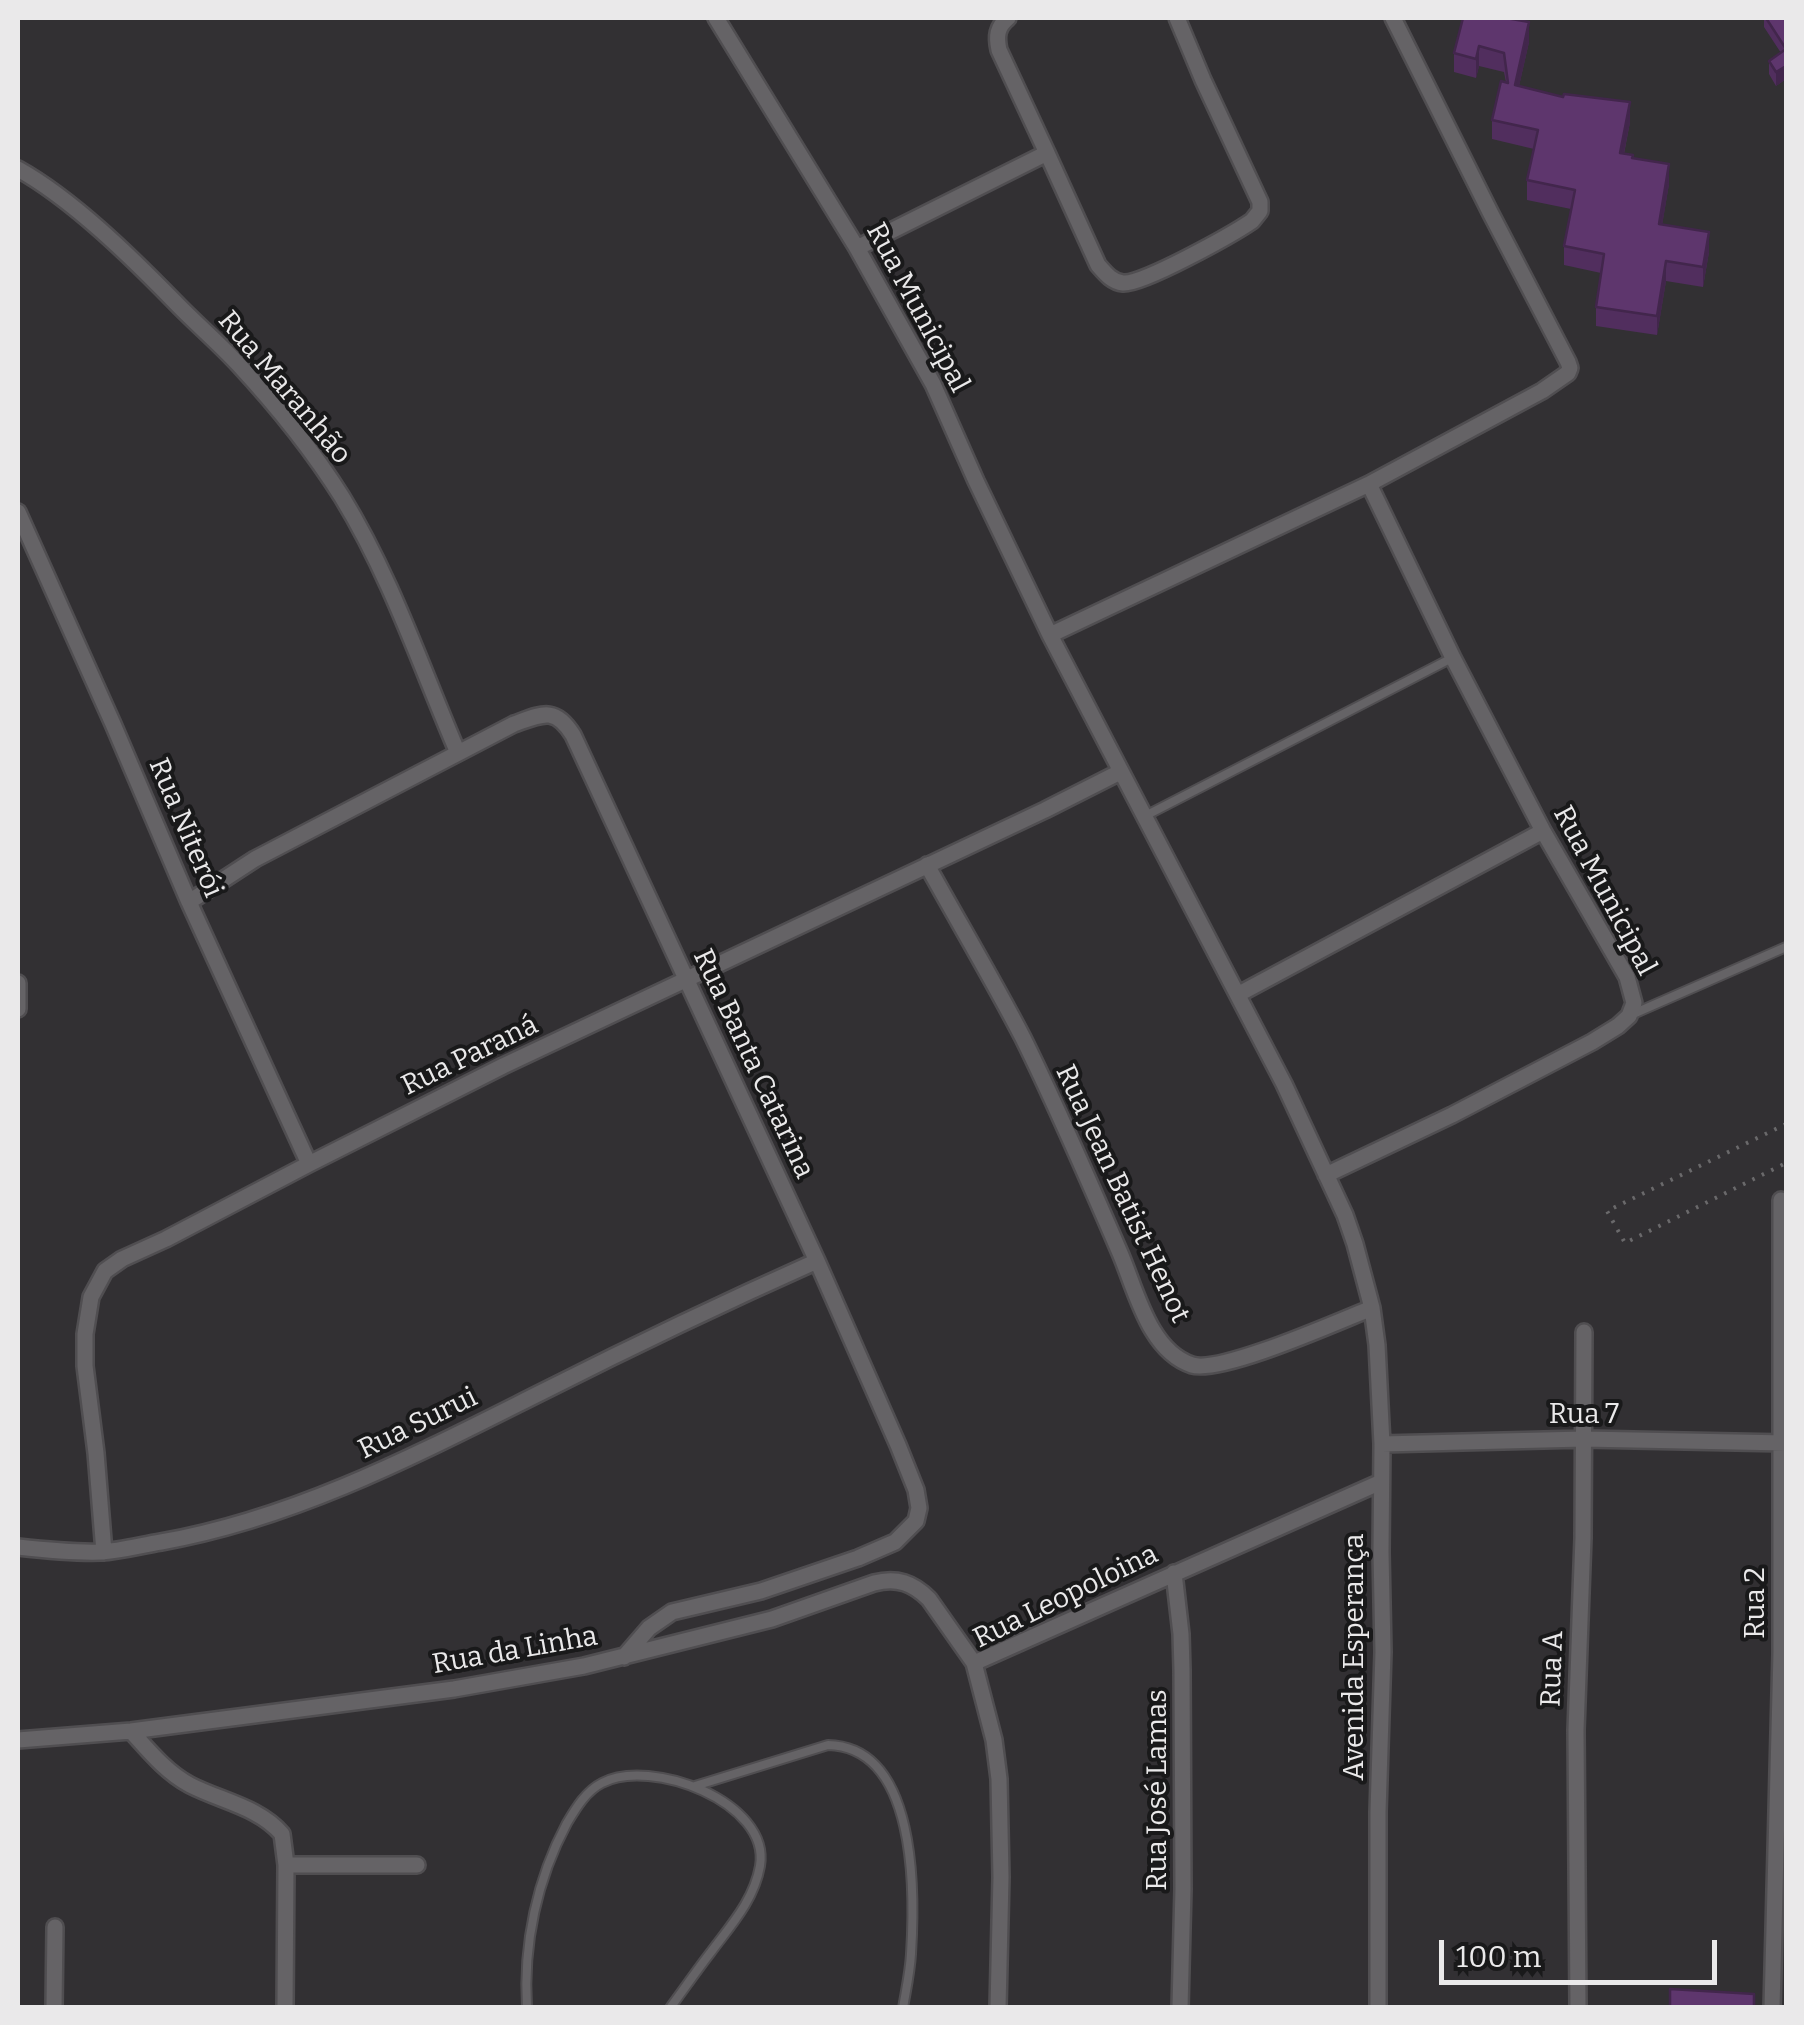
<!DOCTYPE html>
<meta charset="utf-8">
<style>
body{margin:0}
#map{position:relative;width:1804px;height:2025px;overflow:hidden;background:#323033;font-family:Bitter,serif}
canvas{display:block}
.frame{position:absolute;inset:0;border:20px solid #eae9ea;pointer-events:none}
.scale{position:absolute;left:1439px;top:1940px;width:278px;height:45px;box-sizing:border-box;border:5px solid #eae9ea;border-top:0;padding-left:12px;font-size:30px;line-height:35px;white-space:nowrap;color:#eae9ea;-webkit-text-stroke:8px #19191a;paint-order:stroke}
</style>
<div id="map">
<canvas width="1804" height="2025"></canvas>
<div class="frame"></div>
<div class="scale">100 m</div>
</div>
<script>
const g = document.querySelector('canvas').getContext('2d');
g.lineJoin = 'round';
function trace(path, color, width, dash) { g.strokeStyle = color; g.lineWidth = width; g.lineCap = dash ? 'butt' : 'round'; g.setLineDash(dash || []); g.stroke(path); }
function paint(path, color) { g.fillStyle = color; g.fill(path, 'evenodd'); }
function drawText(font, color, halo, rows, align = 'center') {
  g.font = font + ' Bitter,serif'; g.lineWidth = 8; g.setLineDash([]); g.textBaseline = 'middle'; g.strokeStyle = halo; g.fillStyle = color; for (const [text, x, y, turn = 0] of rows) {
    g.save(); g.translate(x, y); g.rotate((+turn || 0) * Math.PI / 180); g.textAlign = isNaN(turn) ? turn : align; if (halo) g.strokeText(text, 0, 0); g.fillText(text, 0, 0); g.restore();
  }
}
const service = new Path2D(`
 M1145 816 1452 658
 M1633 1014 1786 947
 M695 1786 828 1745C917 1747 915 1891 911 1954 910 1972 906 1990 903 2008
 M527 2008C523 1944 537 1879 567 1823 576 1808 586 1791 602 1783 650 1757 771 1802 760 1866 754 1900 731 1925 711 1952 697 1970 684 1989 670 2008`);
const minor = new Path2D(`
 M716 18 857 248 933 384 976 481 1050 635 1284 1084 1345 1215 1355 1244 1372 1308 1377 1345 1382 1444 1381 1552 1383 1652 1378 1812V2008
 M1008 18C997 27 996 36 999 50L1047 153
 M18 169C72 199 131 257 174 301 195 323 219 343 239 365 276 405 313 451 342 497 391 577 421 667 458 753
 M857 248 1047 153 1098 265C1105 273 1112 282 1123 283 1142 285 1233 234 1252 221L1260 211V202L1203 80 1177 18
 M18 512 113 724 189 902 309 1164
 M1050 635 1369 484 1542 391 1568 373 1570 368 1568 362 1491 214 1393 18
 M927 865C959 923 993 980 1023 1038 1058 1109 1089 1181 1120 1253 1136 1290 1149 1351 1192 1365 1221 1374 1339 1321 1372 1308
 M189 902 255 859 514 724C542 714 555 706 573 735L817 1261 898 1445 916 1490 919 1508 916 1521 895 1542 858 1558 761 1591 672 1612 649 1628 624 1657
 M18 983V1009
 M1239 994 1543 831
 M1326 1175 1452 1115 1592 1042 1618 1026 1629 1016 1634 1003 1627 977 1543 831 1453 658 1369 484
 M1382 1444 1584 1439 1786 1443
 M18 1547C45 1550 73 1553 101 1552 121 1551 142 1545 161 1542 297 1518 420 1453 542 1392 633 1346 725 1302 817 1261
 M104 1552 96 1453 85 1366V1334L91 1297 105 1271 122 1259 166 1239 309 1164 503 1066 1045 810 1120 772
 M1174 1573 1181 1634 1182 1670 1183 1889 1180 2008
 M974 1663 1381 1482
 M131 1731C149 1751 166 1772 190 1785 221 1801 259 1807 282 1834L286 1865 285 2008
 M18 1740 131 1731 454 1689 584 1666 772 1619 874 1583C897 1577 913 1583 929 1599L974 1663 994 1740 999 1779 1001 1877 998 2008
 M286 1865H417
 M54 2008 55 1927
 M1578 2008 1576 1730 1583 1538 1584 1332
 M1772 2008 1781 1653V1200`);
trace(service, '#504e51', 12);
trace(minor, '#504e51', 20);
trace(new Path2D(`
 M1786 1124 1607 1211 1625 1243 1786 1163`), '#6a696b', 4, [2.5, 8]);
trace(service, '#656366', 8);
trace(minor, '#656366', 15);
paint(new Path2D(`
 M1449 18H1506L1529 42 1519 86 1630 122 1624 154 1669 184 1662 225 1709 252 1703 287 1666 281 1657 335 1596 326V307L1601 273 1564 265V246L1571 209 1527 200V180L1534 149 1492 139V120L1506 82 1504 72 1479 66 1476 78 1454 72V53L1462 20Z
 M1764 18H1784L1786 21V79L1776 86 1769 74V61L1781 53 1764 27Z`), '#512e5e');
paint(new Path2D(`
 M1529 22V42L1515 104V85Z
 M1479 46V66L1476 78V59Z
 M1786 66V79L1776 86V72Z
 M1630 102V122L1620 173V153Z
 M1669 164V184L1659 244V224Z
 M1709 232V252L1703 287V267Z
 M1666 261V281L1657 335V316Z`), '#42264c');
const building = new Path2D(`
 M1463 18H1506L1529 22 1515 85 1563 97 1564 94 1630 102 1620 153 1633 155 1632 158 1669 164 1659 224 1709 232 1703 267 1666 261 1657 316 1596 307 1604 254 1564 246 1575 190 1527 180 1538 130 1492 120 1501 81 1508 83 1504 53 1479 46 1476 59 1454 53Z
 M1766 18H1784L1786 21V49Z
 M1786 49V66L1776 72 1769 61Z
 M1670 1989 1754 1994V2008H1670Z`);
paint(building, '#5e366d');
trace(building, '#42264c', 2.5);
drawText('28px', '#eae9ea', '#19191a', [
 ["Rua Municipal",917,308,62],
 ["Rua Maranhão",284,388,50],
 ["Rua Niterói",185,828,67],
 ["Rua Municipal",1604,891,62],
 ["Rua Paraná",470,1056,-26],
 ["Rua Banta Catarina",753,1064,65],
 ["Rua Jean Batist Henot",1122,1194,65],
 ["Rua 7",1584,1415],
 ["Rua Surui",418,1424,-26],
 ["Rua Leopoloina",1066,1597,-26],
 ["Rua 2",1756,1603,-90],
 ["Rua da Linha",515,1651,-10],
 ["Avenida Esperança",1355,1657,-90],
 ["Rua A",1553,1669,-88],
 ["Rua José Lamas",1158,1790,-90]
]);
</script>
